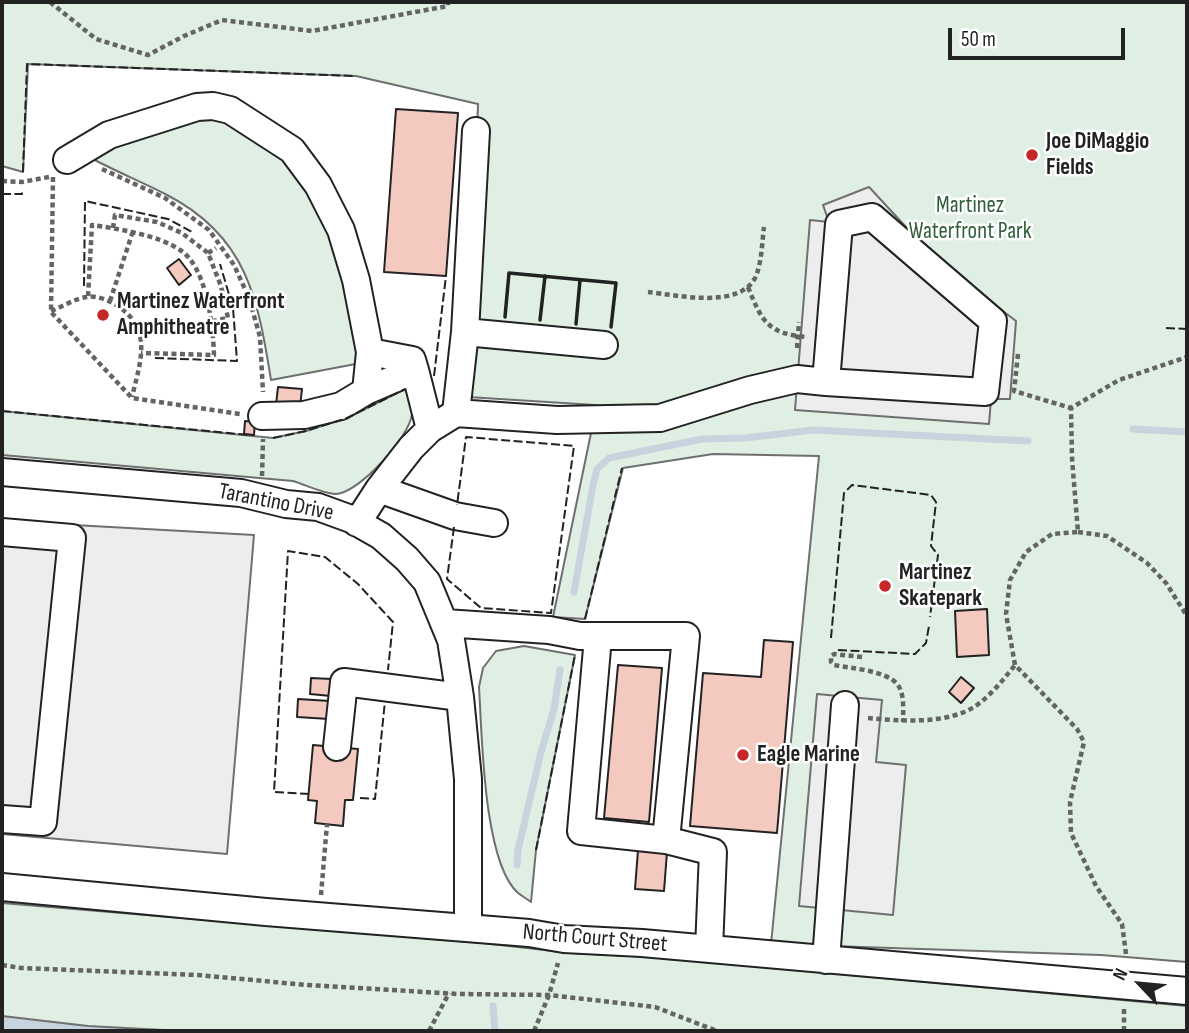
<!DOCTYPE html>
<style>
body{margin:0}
#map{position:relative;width:1189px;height:1033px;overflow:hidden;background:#fff;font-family:"Sofia Sans Condensed",sans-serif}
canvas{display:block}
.frame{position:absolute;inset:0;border:4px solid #222;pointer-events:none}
.north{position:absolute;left:1105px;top:949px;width:70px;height:70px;-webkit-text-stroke:5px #fff;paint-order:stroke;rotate:296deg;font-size:19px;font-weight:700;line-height:28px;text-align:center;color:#222}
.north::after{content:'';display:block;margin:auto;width:24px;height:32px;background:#222;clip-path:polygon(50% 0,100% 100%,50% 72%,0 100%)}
.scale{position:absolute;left:948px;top:28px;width:177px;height:32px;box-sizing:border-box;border:4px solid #222;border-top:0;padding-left:9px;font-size:21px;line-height:24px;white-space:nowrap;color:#222;-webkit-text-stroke:5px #fff;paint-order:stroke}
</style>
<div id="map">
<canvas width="1189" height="1033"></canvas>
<div class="frame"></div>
<div class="north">N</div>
<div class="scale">50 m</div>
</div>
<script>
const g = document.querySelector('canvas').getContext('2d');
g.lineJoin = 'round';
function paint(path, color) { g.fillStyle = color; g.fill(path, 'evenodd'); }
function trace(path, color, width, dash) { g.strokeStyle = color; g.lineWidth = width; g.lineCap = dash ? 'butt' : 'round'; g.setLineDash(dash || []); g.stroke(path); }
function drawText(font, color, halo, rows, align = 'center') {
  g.font = font + ' "Sofia Sans Condensed",sans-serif'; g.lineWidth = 5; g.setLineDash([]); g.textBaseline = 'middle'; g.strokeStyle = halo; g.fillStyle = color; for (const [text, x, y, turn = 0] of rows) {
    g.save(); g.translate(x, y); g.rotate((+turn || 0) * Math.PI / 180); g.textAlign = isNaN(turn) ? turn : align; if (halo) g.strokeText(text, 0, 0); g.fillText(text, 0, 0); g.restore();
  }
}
const green = new Path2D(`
 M2 2H1187V962L1101 955 771 944 819 456 713 454 623 468 585 619 553 617 591 433 657 417 595 405 468 397 478 104 356 76 28 64 23 172 2 166Z
 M211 111 297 163 340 247 361 363 271 380C258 299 247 236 167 195 142 182 115 171 89 157L90 151Z
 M405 389C411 398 413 403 412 414 410 436 359 494 335 494 322 493 306 485 293 481L2 455V411L273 438 306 431 347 418Z
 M524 646 575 655 536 850 531 902C527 899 522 896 518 893 483 862 482 733 479 687L483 668 496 651Z
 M2 903 482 943 571 953 731 961 817 972 1187 1006V1031H2Z`);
paint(green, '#e0efe3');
trace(green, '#6f6f6f', 2);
const parking = new Path2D(`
 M869 187 919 241 958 277 1016 321 1010 399H991L989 424 795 410 810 220 829 222 823 205Z
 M2 521 254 535 227 854 2 834Z
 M817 694 882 700 876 762 906 765 893 915 799 906Z`);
paint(parking, '#ededed');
trace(parking, '#6f6f6f', 2);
const water = new Path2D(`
 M2 1016 88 1026 182 1031H2Z`);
paint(water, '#c7d3dd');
trace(water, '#6f6f6f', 2);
trace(new Path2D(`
 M1133 429 1187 432
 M574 592 593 485 597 469 609 458 702 439 746 438 813 430 1028 441
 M517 865 518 850 541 752 554 709 560 670
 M493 1006 495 1031`), '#c7d3dd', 7);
const building = new Path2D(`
 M396 109 458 113 446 276 384 272Z
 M179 259 191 275 179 285 167 268Z
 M278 387 302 389 300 407 276 405Z
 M245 421 255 422 254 435 244 434Z
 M987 609 989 655 957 657 955 611Z
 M764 640 793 642 777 833 690 826 703 673 761 677Z
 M618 665 662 668 649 822 604 818Z
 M961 677 974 688 961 703 949 692Z
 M311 678 332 679 331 696 310 694Z
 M298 699 330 701 329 719 297 717Z
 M313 745 358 749 353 800H345L343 826 315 823 317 801 308 800Z
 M638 850 667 852 664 891 635 889Z`);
paint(building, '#f3c9c0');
trace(building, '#222', 2);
const minor = new Path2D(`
 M67 160 109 135 197 107 213 106 230 110 292 150 318 185 341 230 356 280 370 352 366 391
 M465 332 604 345
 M370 352 412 360 415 370
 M456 413 465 332 476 131
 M262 416 304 415 341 406 366 391 415 370 430 429
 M2 472 241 493 286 504 318 507 351 519 381 536 407 559 427 582 451 640 460 697 468 779V928
 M379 489 455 516 494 523
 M357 523 379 489 411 448 430 429 456 413 557 420 660 418 750 390 797 379 826 382 839 224 872 217 993 321 985 392 826 382
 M2 532 72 538 43 822 2 819
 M445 623 549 630 580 636H686L666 840 713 852 709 949
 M598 637 581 831 666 840
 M337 747 344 682 460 697
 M2 887 266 912 529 933 564 939 642 943 1187 991
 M826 960 845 705`);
trace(minor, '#222', 30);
trace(new Path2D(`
 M50 2 96 39 148 55 184 36 222 20 312 31 448 6V2
 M102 169 165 198 209 230 234 265 249 298 260 337 263 392
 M53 177 51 312 132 398 240 414
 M2 181 22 182 49 177
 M113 228 115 215 157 222 182 233 208 253 221 286 228 318 142 335
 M208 253 216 248
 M748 287C762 322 768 334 808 337
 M648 292C677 295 741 310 756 276 762 261 762 242 764 227
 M88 296 92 225C119 229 158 235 180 250 207 267 213 326 214 355L141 353
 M110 301 133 231
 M51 311C62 307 76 298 87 297 97 295 111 301 119 307 153 330 140 363 132 397
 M797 348 799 322
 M1018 354 1014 391 1071 408
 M262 476 263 439
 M1078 532 1107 536 1147 563 1166 583 1187 616
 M862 657 834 654 831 656V662L834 665C850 668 887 671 897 684 905 693 903 711 903 722
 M868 718C900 721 949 725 977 705 992 694 1003 680 1015 665
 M321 895 327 824
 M1126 954 1122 924 1096 886 1071 833 1070 802 1084 742 1077 729 1015 665 1006 614 1010 580 1026 552 1052 534 1078 532 1072 458 1071 408 1119 380 1187 357
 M2 965 21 968 198 975 307 985 458 994 549 995 655 1007 717 1031
 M1124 1009V1031
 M429 1031 449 993
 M534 1031 549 995 558 963`), '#646464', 4.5, [5, 3.5]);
trace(minor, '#fff', 26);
trace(new Path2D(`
 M23 172 27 64 356 76
 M2 194H22V189
 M84 286 85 201 168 219 194 233
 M1166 328 1187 329
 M155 358 237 361 233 308 220 264
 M434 376 446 276
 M2 411 249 435
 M273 438 306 431 347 418 405 389
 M454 527 447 579 481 608 551 613 574 446 466 437 457 505
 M585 619 622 468
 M831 638 844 493 852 485 931 495 936 502 931 546 938 555 930 617
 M838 650 915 654 926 643 929 626
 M309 794 274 792 288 551 325 557 358 584 393 622 388 670
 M360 798 375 799 385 701
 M536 850 575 655`), '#222', 2, [9, 3.5]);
trace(new Path2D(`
 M505 317 509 273 616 283 611 327
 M540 320 545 276
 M576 324 580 280`), '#222', 3.5);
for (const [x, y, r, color] of [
 [1032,155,7,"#c62828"],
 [103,315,7,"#c62828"],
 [885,586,7,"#c62828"],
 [743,755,7,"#c62828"]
]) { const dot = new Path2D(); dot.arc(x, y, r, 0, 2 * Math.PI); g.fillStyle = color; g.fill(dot); trace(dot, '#fff', 2.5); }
drawText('bold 23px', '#222', '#fff', [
 ["Joe DiMaggio",1046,142],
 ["Fields",1046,168],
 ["Martinez Waterfront",117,302],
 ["Amphitheatre",117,328],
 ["Martinez",899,573],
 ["Skatepark",899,599],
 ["Eagle Marine",757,755]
], 'left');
drawText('23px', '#2f5e38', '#fff', [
 ["Martinez",970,206],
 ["Waterfront Park",970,232]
]);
drawText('23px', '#222', '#fff', [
 ["Tarantino Drive",276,503,11],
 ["North Court Street",595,939,5]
]);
</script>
